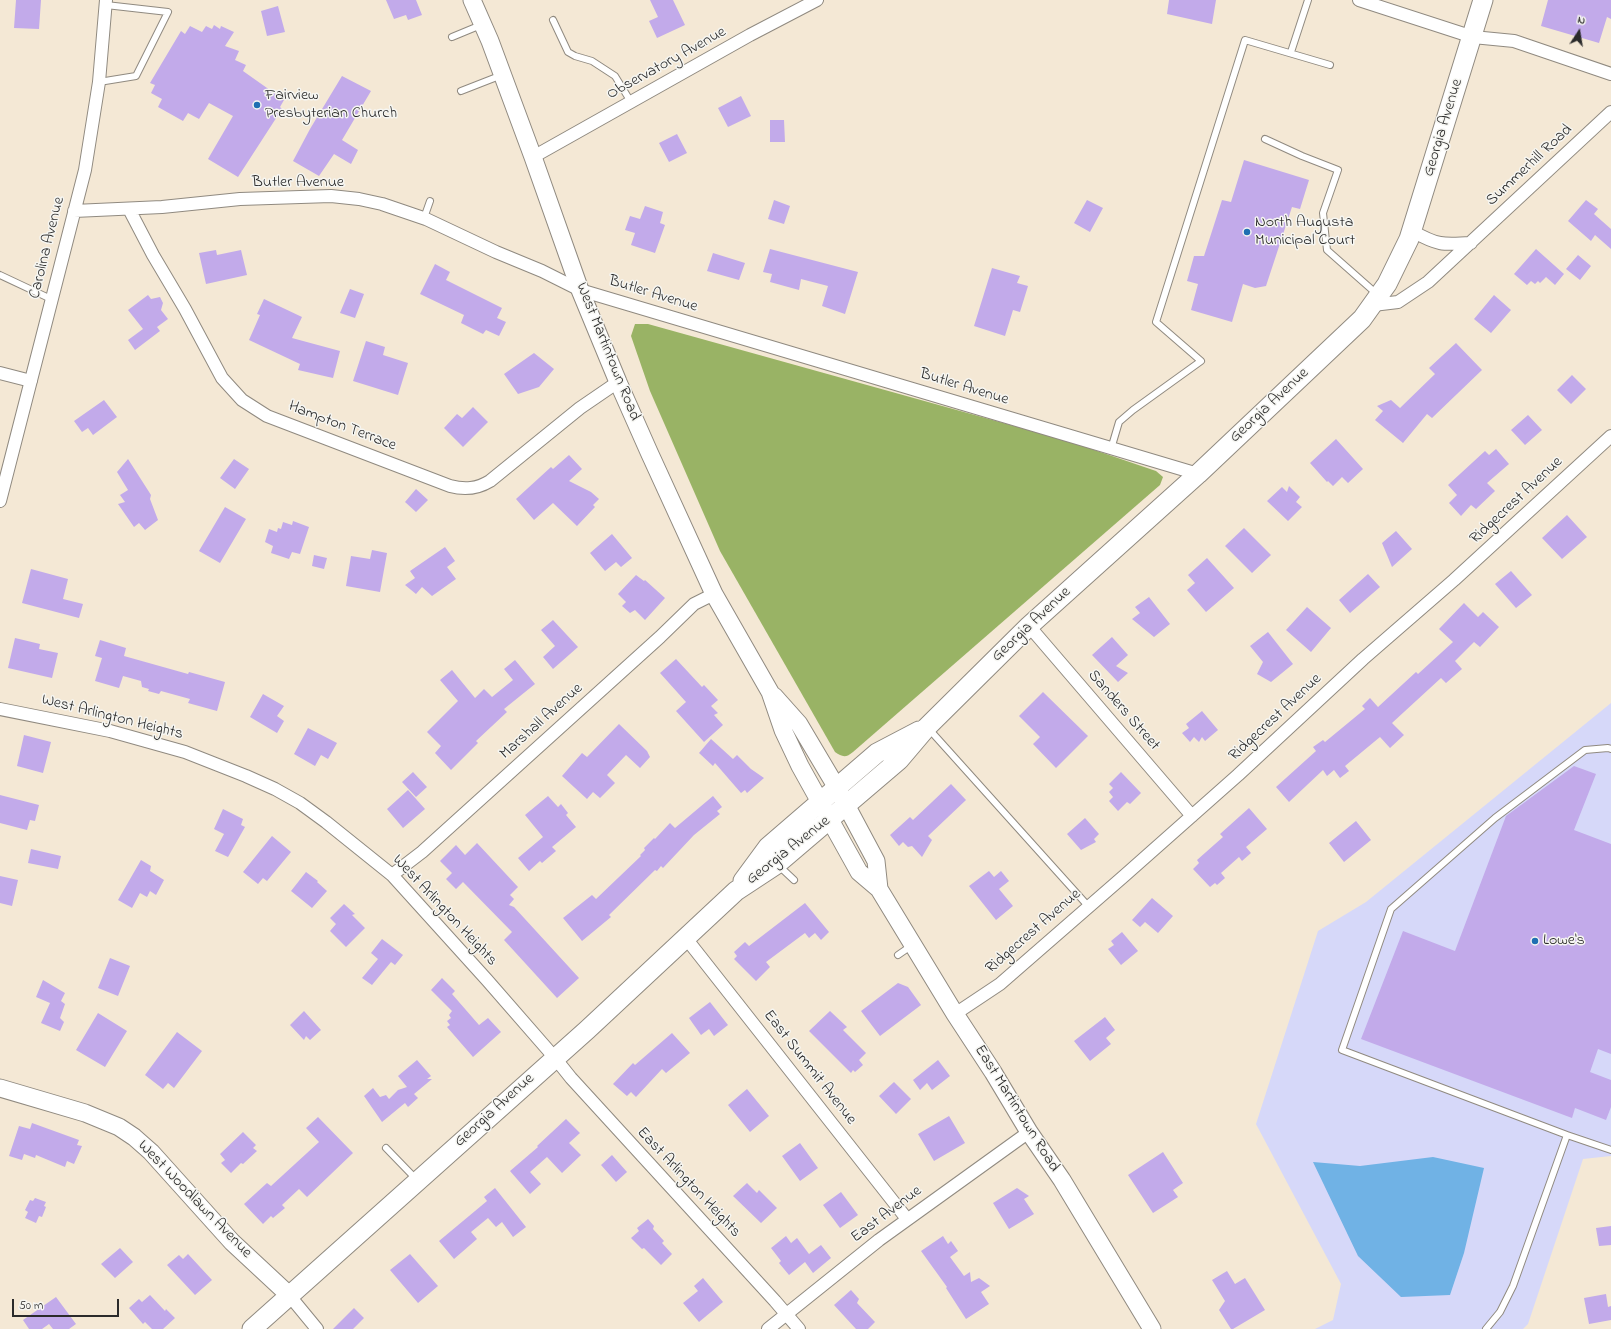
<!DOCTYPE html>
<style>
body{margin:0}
#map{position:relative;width:1611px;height:1329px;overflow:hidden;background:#f4e8d5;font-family:"Indie Flower",sans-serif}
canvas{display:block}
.north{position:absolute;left:1559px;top:12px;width:40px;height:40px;-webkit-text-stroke:3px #f6f6f2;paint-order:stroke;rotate:12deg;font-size:11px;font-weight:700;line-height:16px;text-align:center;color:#2b2b2b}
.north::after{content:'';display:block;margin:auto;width:14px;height:18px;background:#2b2b2b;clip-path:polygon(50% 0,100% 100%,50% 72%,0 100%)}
.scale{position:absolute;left:12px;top:1299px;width:107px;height:18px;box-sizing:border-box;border:2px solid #2b2b2b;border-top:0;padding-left:5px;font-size:12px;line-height:14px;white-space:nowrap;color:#2b2b2b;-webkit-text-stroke:3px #f6f6f2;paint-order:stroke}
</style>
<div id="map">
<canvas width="1611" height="1329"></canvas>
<div class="north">N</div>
<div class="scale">50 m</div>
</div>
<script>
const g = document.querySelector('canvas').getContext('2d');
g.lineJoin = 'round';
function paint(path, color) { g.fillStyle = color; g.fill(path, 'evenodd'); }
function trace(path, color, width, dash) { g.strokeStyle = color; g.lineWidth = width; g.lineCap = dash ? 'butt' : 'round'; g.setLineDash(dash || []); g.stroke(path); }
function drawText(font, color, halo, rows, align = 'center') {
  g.font = font + ' "Indie Flower",sans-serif'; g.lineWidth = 3; g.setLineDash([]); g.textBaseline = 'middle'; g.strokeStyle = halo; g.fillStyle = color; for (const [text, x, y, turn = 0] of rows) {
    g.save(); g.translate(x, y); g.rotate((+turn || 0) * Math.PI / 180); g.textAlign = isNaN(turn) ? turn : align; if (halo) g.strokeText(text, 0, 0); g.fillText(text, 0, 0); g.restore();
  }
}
paint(new Path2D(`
 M1611 703V1156L1583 1159 1528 1324 1523 1329H1315L1333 1320 1341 1284 1256 1124 1318 931 1366 902Z`), '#d6d8f9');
paint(new Path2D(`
 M635 324H648L1068 441 1156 471 1163 477 1160 485 853 752C846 758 842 757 835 752L720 551 650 391 631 336Z`), '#99b365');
paint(new Path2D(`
 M1433 1157 1484 1168 1464 1253 1450 1295 1401 1297 1358 1256 1313 1162 1360 1166Z`), '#70b2e5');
paint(new Path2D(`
 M16 0H41L39 29 14 28Z
 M386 0H416L422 15 408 20 406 15 394 19Z
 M650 0H673L685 25 657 38 649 21 658 17Z
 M1169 0H1216L1212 24 1167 14Z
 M1548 0H1611V19L1607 17 1599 43 1541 26Z
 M278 6 285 32 267 36 261 11Z
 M214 25 220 29 221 26 234 32 225 46 239 51 235 60 246 65 243 71 284 100 280 107 282 109 238 177 208 159 233 116 209 103 199 119 188 113 183 121 158 107 162 99 151 93 155 85 150 83 181 31 185 34 190 26 202 32 206 26 212 29Z
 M342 76 371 91 342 140 358 150 351 164 334 154 319 176 293 161 310 129Z
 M741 96 751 116 728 127 718 108Z
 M770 120H784L785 142H770Z
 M677 134 687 153 669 162 659 143Z
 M1244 160 1309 180 1300 209 1292 207 1266 286 1255 288 1243 284 1232 322 1191 310 1198 284 1187 281 1194 256H1204L1222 200 1231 202Z
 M774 200 790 206 784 224 768 219Z
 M1087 200 1103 208 1090 232 1074 223Z
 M1586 200 1598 209 1594 214 1611 229V249L1595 235 1591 241 1568 221Z
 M645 206 663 212 660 223 665 225 655 253 631 245 635 233 625 230 630 216 640 219Z
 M770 249 858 272 845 314 822 306 828 286 801 279 799 290 770 282 772 274 763 272Z
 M1536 249 1564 274 1555 285 1546 277 1540 283 1538 281 1535 284 1531 281 1527 285 1514 274Z
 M216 250 217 255 241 250 247 275 206 284 199 253Z
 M713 253 745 263 739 280 707 271Z
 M1578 255 1591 266 1580 280 1566 269Z
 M435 264 450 272 446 280 502 308 497 318 506 322 499 336 486 330 483 334 461 323 464 315 420 294Z
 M992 268 1020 276 1017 283 1028 286 1020 312 1013 310 1005 336 974 326Z
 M350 289 364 294 355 318 340 313Z
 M148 295 151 299 160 297 163 303 161 310 168 319 157 327 160 331 135 350 128 340 143 329 128 310Z
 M1494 295 1511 310 1491 333 1474 319Z
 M264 299 302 317 292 338 340 351 333 378 298 370 300 364 249 340 260 315 257 314Z
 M366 341 385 347 383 355 408 363 398 395 353 381Z
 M1456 343 1482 370 1432 418 1427 414 1403 443 1375 420 1383 411 1377 406 1391 400 1400 408 1435 374 1429 368Z
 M534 353 554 369 539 387 518 394 504 374Z
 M1572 375 1586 389 1571 404 1557 390Z
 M104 400 117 417 93 435 88 428 82 432 74 421Z
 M473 407 488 422 463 447 444 428 457 414 462 418Z
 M1528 415 1542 430 1525 445 1511 430Z
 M1336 439 1363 469 1348 483 1342 477 1333 486 1328 481 1327 482 1310 463Z
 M1496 449 1509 464 1487 483 1495 491 1476 509 1471 505 1461 516 1449 503 1457 495 1448 485 1485 451 1489 455Z
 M569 455 582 469 569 481 591 492 599 499 593 505 595 507 577 526 553 503 534 520 516 499 551 467 553 469Z
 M128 459 151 495 150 499 158 520 145 530 139 523 134 527 118 504 125 502 120 495 128 490 117 472Z
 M234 459 249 469 235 489 220 478Z
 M1289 486 1300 497 1296 502 1302 507 1288 521 1267 501 1282 487 1287 492Z
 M416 489 428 500 416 512 405 502Z
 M225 507 246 519 220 563 199 551Z
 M1567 515 1587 537 1562 559 1542 538Z
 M293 521 309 527 300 554 292 552 289 559 271 553 273 546 265 542 269 529 277 532 278 528 281 529 283 522 292 525Z
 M1244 528 1271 555 1252 573 1225 546Z
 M1396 531 1412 549 1392 567 1382 543Z
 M612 534 632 558 621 567 616 562 605 571 590 553Z
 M445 547 455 561 447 567 456 579 432 596 422 587 416 594 405 585 415 578 410 571Z
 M372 550 387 553 380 592 346 586 351 556 370 559Z
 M314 555 327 558 324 569 312 566Z
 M1207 558 1234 588 1206 612 1187 590 1195 583 1188 575Z
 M31 569 68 579 63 599 83 604 79 618 22 603Z
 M1511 571 1532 595 1516 608 1495 584Z
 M1368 574 1380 587 1350 613 1339 600Z
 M636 575 644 581 645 580 665 598 645 620 635 610 630 613 622 606 626 602 618 594Z
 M1149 597 1170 624 1154 637 1132 619 1140 613 1135 607Z
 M1464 603 1478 617 1483 612 1499 627 1480 647 1474 642 1455 661 1462 669 1446 683 1441 678 1392 723 1404 735 1390 748 1380 737 1345 766 1349 771 1340 778 1334 770 1327 776 1323 770 1289 802 1276 787 1316 751 1313 747 1323 740 1325 742 1365 709 1362 706 1370 698 1378 707 1416 672 1418 674 1453 642 1439 629Z
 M1307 607 1331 628 1311 652 1286 630Z
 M553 620 578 647 553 669 543 657 555 646 541 630Z
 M1268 632 1293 664 1271 682 1257 674 1263 662 1250 646Z
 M1112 637 1128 655 1116 666 1128 673 1118 682 1092 655Z
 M15 638 40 644 39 649 58 653 52 678 8 668Z
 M100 640 126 648 124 656 188 674 189 672 225 682 217 711 188 703 190 699 161 691 159 694 148 691 149 689 142 687 141 681 123 676 119 688 95 681 102 658 95 656Z
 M676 659 702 687 704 685 718 700 711 706 718 713 714 715 723 725 704 742 676 711 686 702 660 673Z
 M515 660 535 684 504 709 507 712 476 741 478 743 451 770 435 753 441 746 427 732 458 701 440 680 452 670 475 698 484 689 492 697 513 680 504 669Z
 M1043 692 1088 736 1056 768 1033 744 1040 737 1019 716Z
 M263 694 284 706 277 716 284 721 277 733 250 717Z
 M1202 711 1218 730 1205 741 1202 737 1199 742 1194 737 1190 742 1182 733 1189 728 1186 724Z
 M619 724 647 751 650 757 640 768 626 755 607 775 615 783 600 798 593 792 587 799 562 776 582 753 587 757Z
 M308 728 337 743 328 759 321 755 315 766 294 754Z
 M24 735 51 742 43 773 17 766Z
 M711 739 733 759 737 755 751 769 764 778 747 793 745 790 741 793 715 763 713 766 699 753Z
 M1574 766 1596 774 1574 830 1611 844V1054L1598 1049 1590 1072 1611 1080V1107L1606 1120 1575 1108 1572 1118 1361 1039 1403 931 1455 951 1506 816Z
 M413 772 427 787 416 797 402 782Z
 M1121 772 1141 793 1130 804 1127 802 1118 811 1109 801 1113 797 1109 792 1113 788 1109 784Z
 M951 784 966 800 928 836 932 840 922 857 912 846 908 847 903 842 899 846 890 835 910 817 913 820Z
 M408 790 425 809 403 828 387 809Z
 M0 795 39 805 35 821 30 820 27 830 0 823Z
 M548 796 558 807 561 804 568 813 566 815 576 827 552 847 556 851 542 863 540 861 529 871 518 858 543 837 525 815Z
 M713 796 722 807 717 811 720 814 694 835 663 868 661 866 657 871 655 870 609 915 611 917 582 941 563 918 592 895 596 899 641 856 640 855 645 850 644 848 654 838 655 839 670 823 675 828Z
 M1249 808 1267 829 1246 847 1251 853 1242 861 1239 857 1221 873 1225 878 1217 885 1215 883 1210 887 1193 869 1199 863 1197 860 1223 837 1220 834Z
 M223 809 243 819 241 825 245 827 228 857 215 851 224 834 214 829Z
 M1085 818 1099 834 1094 839 1096 842 1081 850 1067 834Z
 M1356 821 1371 840 1344 862 1329 843Z
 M272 836 291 852 267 881 263 878 258 884 243 872Z
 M477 843 518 887 510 895 514 899 509 905 514 907 579 978 557 998 504 940 512 932 463 882 456 889 446 879 452 873 440 861 456 845 465 855Z
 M31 849 61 856 58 869 28 863Z
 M141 860 151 866 150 871 164 880 156 895 150 891 147 897 140 893 132 908 118 900Z
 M989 871 994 877 1001 871 1009 881 999 889 1013 906 996 920 969 886Z
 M306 872 318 881 317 882 327 891 312 908 291 891Z
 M0 876 18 880 12 906 0 903Z
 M1152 898 1173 916 1158 933 1145 922 1140 927 1132 920Z
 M805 903 829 932 821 940 815 933 809 938 805 933 766 962 770 967 756 981 734 959 737 956 734 952 745 942 749 946Z
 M344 904 355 914 352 915 365 928 346 947 330 931 336 924 330 918Z
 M1122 932 1138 951 1121 965 1108 949 1114 945 1111 941Z
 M382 939 403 955 395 965 391 962 372 985 362 978 378 959 371 953Z
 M110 958 130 966 118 996 98 988Z
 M442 978 455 991 452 994 479 1025 488 1018 501 1032 473 1057 447 1027 450 1025 447 1021 451 1018 449 1015 452 1011 431 990Z
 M43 980 65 993 61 1001 65 1004 60 1018 64 1022 60 1031 41 1023 50 1003 36 997Z
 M898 983 908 987 921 1005 880 1036 861 1011Z
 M710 1002 728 1025 714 1036 709 1029 701 1035 689 1018Z
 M304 1011 321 1030 310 1040 306 1036 304 1040 290 1025Z
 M830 1011 847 1027 843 1030 866 1053 859 1060 863 1065 855 1072 853 1070 851 1073 809 1031Z
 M98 1013 127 1031 105 1067 76 1050Z
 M1105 1017 1115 1030 1106 1038 1111 1044 1090 1061 1074 1041Z
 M177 1032 202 1051 174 1088 168 1083 163 1089 145 1075Z
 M672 1033 690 1053 666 1073 662 1069 636 1097 631 1092 627 1096 613 1084 633 1063 635 1065Z
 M417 1060 431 1076 427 1079H432L414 1094 418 1098 408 1107 405 1103 382 1122 364 1096 373 1088 380 1097 386 1095 389 1099 398 1090 407 1087 398 1076Z
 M938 1060 950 1076 932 1090 927 1083 920 1090 913 1080Z
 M894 1082 911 1099 896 1114 879 1096Z
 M747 1089 769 1116 750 1132 728 1105Z
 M949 1116 965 1143 934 1161 918 1134Z
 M318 1117 353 1153 307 1197 299 1189 282 1205 285 1208 273 1218 271 1216 263 1224 244 1204 267 1183 271 1186 319 1142 306 1128Z
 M566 1119 580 1133 569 1143 581 1155 562 1173 547 1157 530 1172 541 1184 530 1194 510 1171 538 1147 537 1146Z
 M32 1123 79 1140 77 1145 82 1146 74 1164 67 1161 65 1167 36 1155 35 1158 24 1154 22 1160 9 1156 19 1126 30 1129Z
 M243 1132 256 1145 253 1148 257 1151 243 1164 241 1163 231 1173 221 1163 225 1160 220 1154Z
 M800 1143 818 1168 800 1181 782 1156Z
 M1163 1152 1183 1183 1173 1190 1178 1197 1153 1213 1128 1175Z
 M612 1155 627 1172 616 1182 601 1165Z
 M747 1183 757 1193 759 1190 777 1208 761 1223 733 1196Z
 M495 1188 526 1227 513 1237 502 1222 496 1227 488 1218 471 1232 477 1239 454 1259 439 1241 487 1201 484 1197Z
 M1017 1188 1029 1196 1024 1199 1034 1214 1009 1229 993 1203Z
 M841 1192 858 1215 840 1228 823 1205Z
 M35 1198 46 1202 44 1206 46 1207 42 1217 39 1216 36 1223 25 1218 28 1212 25 1210 30 1200 33 1201Z
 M648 1219 654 1226 653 1229 664 1241 662 1243 672 1254 661 1265 644 1248 642 1249 631 1238 639 1231 637 1228Z
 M1611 1226V1245L1599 1246 1596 1228Z
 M786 1236 791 1243 797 1238 809 1254 821 1245 831 1258 813 1273 805 1262 789 1275 779 1263 781 1261 771 1248Z
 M943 1236 948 1244 951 1241 958 1251 950 1257 964 1276 970 1272 971 1282 979 1278 990 1286 981 1292 989 1304 966 1319 946 1288 947 1287 921 1251Z
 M120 1248 133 1262 115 1278 101 1264Z
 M188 1254 212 1280 195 1295 167 1265 179 1255 183 1259Z
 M410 1254 438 1286 418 1303 390 1270Z
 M1227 1271 1235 1284 1245 1278 1265 1310 1233 1329H1231L1219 1310 1225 1301 1212 1280Z
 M703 1278 723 1302 699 1322 683 1303 698 1291 694 1286Z
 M851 1290 859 1299 857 1303 875 1322 868 1329H856L834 1305Z
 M1606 1294 1608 1307 1611 1306V1320L1589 1324 1584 1298Z
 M150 1295 165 1311 166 1309 175 1318 163 1329H152L145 1322 143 1324 129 1308 139 1299 142 1302Z
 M56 1297 76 1324 69 1329H53L49 1324 42 1329H29L23 1320Z
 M354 1308 364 1318 353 1329H333Z`), '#c2aaea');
const lane = new Path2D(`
 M553 20 568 52 575 56 592 61 615 76 631 102
 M452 37 481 25
 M1291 52 1308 0
 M99 82 136 76 168 12 106 5
 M461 91 502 75
 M1265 139 1302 156 1338 170 1323 213 1327 250 1378 295
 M424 218 430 201
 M0 275 51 299
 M1111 449 1119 422 1133 410 1201 361 1156 322 1245 40 1330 65
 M928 728 1089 907
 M778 865 794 880
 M898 955 911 946
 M1567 1135 1342 1050 1391 909 1495 818 1585 750 1608 748 1611 749
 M386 1148 416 1179
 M1486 1329 1500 1312 1513 1286 1567 1135 1611 1150`);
const street = new Path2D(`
 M1359 0 1473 37 1514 41 1611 74
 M533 157 750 35 817 0
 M129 209 153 255 185 309 222 378 242 400 267 416 450 486C465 490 477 489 490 481L580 408 618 382
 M74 211 162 207 240 199 331 196 359 199 382 204 426 219 496 252 542 271 580 290 1198 474
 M1412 231C1437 245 1442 245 1471 243
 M1373 305 1398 302 1428 282 1611 112
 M0 373 31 381
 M0 501 85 170 99 82 106 0
 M1029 626 1192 816
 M0 709 110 731 185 752 246 776 275 789 300 803 326 822 392 875 487 980 555 1058 571 1078 775 1301 799 1329
 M392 875 422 852 660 637 694 604 714 594
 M685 937 907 1219
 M955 1014 1000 984 1124 876 1238 775 1363 659 1454 580 1611 436
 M289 1295 317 1329
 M768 1329 879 1240 1029 1132`);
const secondary = new Path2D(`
 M472 0 490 41 533 157 580 290 618 382 649 452 714 594 770 692 783 730 800 766 859 872 879 889 955 1014 993 1072 1029 1132 1062 1180 1152 1329
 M774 696 799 724 837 788 876 861 879 889
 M0 1088 85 1113 119 1127 134 1137 151 1152 232 1242 289 1295`);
const primary = new Path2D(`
 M743 881 768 847 877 753 919 731
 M252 1329 587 1030 736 891 777 864 899 760 927 727 1029 626 1198 474 1362 319 1387 284 1409 239 1483 0`);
trace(lane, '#908a80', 8);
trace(street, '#908a80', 14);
trace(secondary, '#908a80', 19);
trace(primary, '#908a80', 21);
trace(lane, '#fff', 6);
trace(street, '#fff', 12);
trace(secondary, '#fff', 17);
trace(primary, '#fff', 19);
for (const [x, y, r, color] of [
 [257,105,4,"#1f6fb2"],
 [1247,232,4,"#1f6fb2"],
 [1535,941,4,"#1f6fb2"]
]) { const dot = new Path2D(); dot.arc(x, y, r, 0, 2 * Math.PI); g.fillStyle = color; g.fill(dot); trace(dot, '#f6f6f2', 1.5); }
drawText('16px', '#2b2b2b', '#f6f6f2', [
 ["Observatory Avenue",667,64,-29],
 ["Georgia Avenue",1444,128,-73],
 ["Summerhill Road",1530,166,-43],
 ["Butler Avenue",298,183],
 ["Carolina Avenue",48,248,-76],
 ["Butler Avenue",653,295,17],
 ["West Martintown Road",607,352,68],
 ["Butler Avenue",964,388,17],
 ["Georgia Avenue",1270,406,-43],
 ["Hampton Terrace",342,427,21],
 ["Ridgecrest Avenue",1517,501,-43],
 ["Georgia Avenue",1032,625,-43],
 ["Sanders Street",1123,711,49],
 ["West Arlington Heights",112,718,14],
 ["Ridgecrest Avenue",1276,718,-43],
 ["Marshall Avenue",542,722,-42],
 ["Georgia Avenue",789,851,-38],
 ["West Arlington Heights",444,911,47],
 ["Ridgecrest Avenue",1034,932,-41],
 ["East Summit Avenue",809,1068,52],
 ["East Martintown Road",1016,1109,58],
 ["Georgia Avenue",495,1111,-42],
 ["East Arlington Heights",688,1183,47],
 ["West Woodlawn Avenue",194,1200,46],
 ["East Avenue",887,1215,-37]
]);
drawText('16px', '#2b2b2b', '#f6f6f2', [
 ["Fairview",265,96],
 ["Presbyterian Church",265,114],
 ["North Augusta",1255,223],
 ["Municipal Court",1255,241],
 ["Lowe's",1543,941]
], 'left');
</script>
